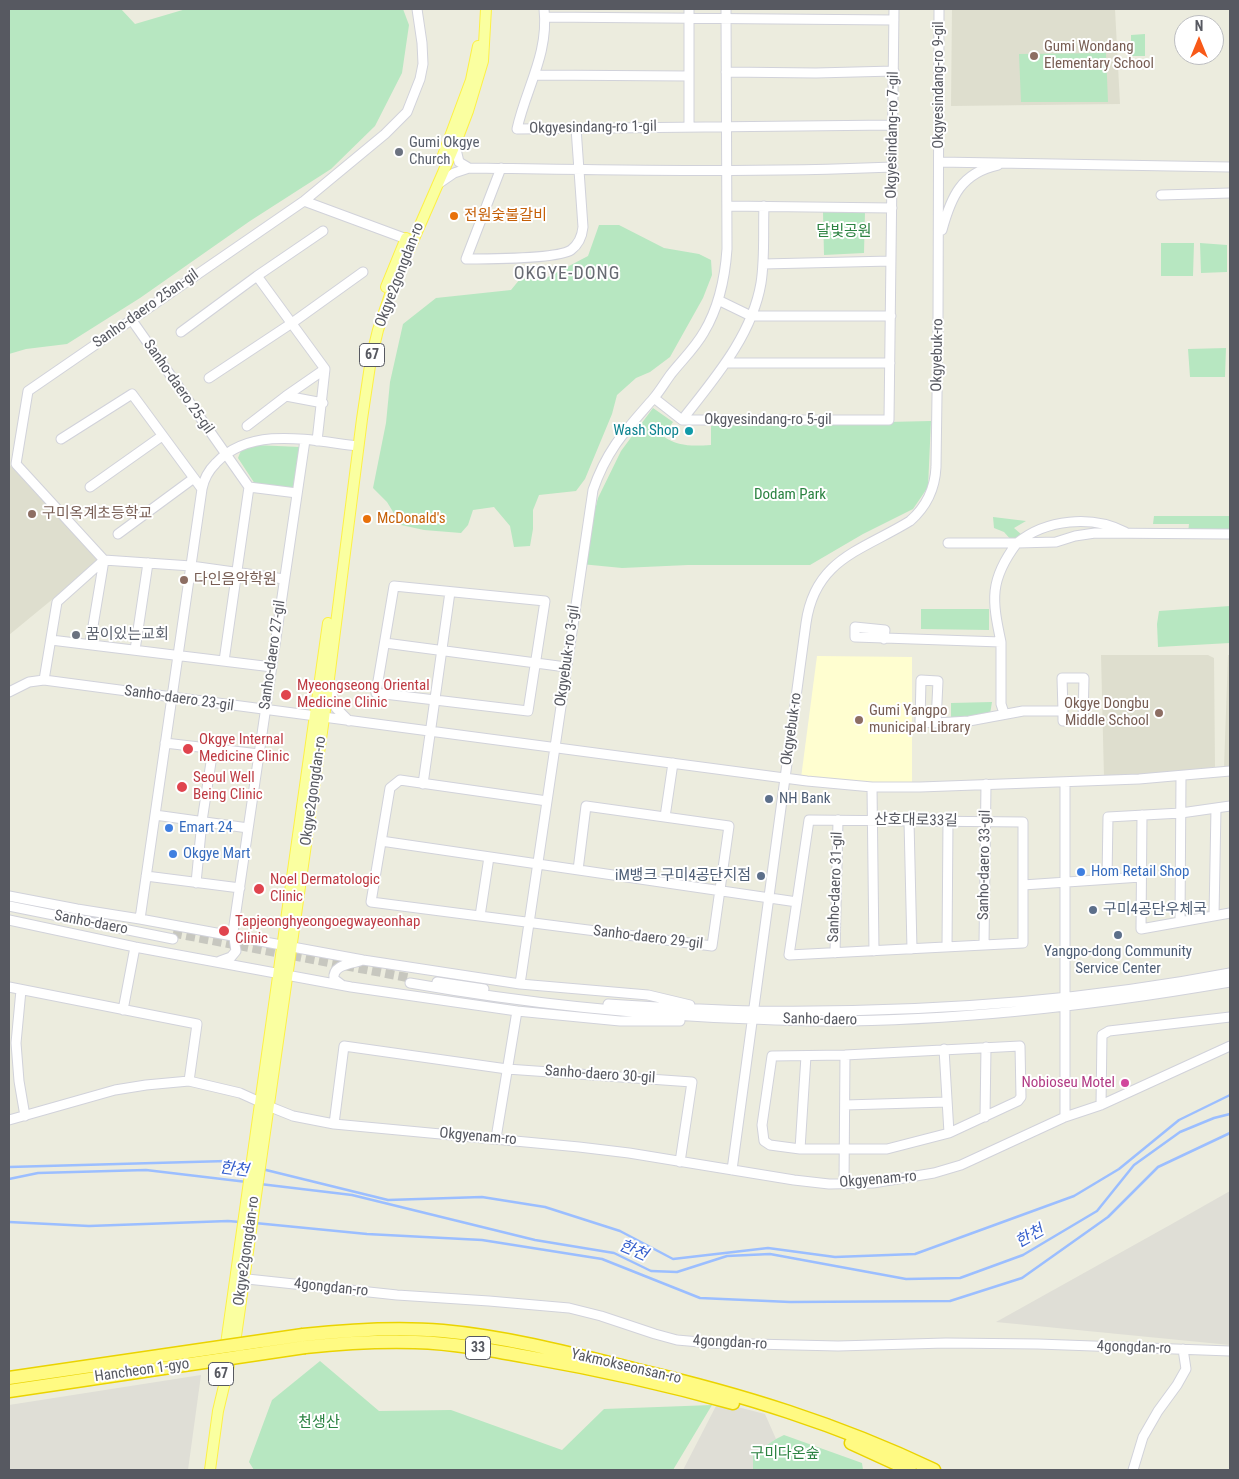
<!DOCTYPE html>
<meta charset="utf-8">
<style>
body{margin:0}
#map{position:relative;width:1239px;height:1479px;overflow:hidden;background:#ececde;font-family:"Roboto Condensed",sans-serif}
canvas{display:block}
.frame{position:absolute;inset:0;border:10px solid #575961;pointer-events:none}
.north{position:absolute;left:1174px;top:15px;width:50px;height:50px;box-sizing:border-box;background:#fff;border:1px solid #bcbdc0;border-radius:50%;rotate:0deg;font-size:14px;font-weight:700;line-height:20px;text-align:center;color:#575961}
.north::after{content:'';display:block;margin:auto;width:18px;height:22px;background:#f85918;clip-path:polygon(50% 0,100% 100%,50% 72%,0 100%)}
</style>
<div id="map">
<canvas width="1239" height="1479"></canvas>
<div class="frame"></div>
<div class="north">N</div>
</div>
<script>
const g = document.querySelector('canvas').getContext('2d');
g.lineJoin = 'round';
function paint(path, color) { g.fillStyle = color; g.fill(path, 'evenodd'); }
function trace(path, color, width, dash) { g.strokeStyle = color; g.lineWidth = width; g.lineCap = dash ? 'butt' : 'round'; g.setLineDash(dash || []); g.stroke(path); }
function drawText(font, color, halo, rows, align = 'center') {
  g.font = font + ' "Roboto Condensed","Noto Sans KR",sans-serif'; g.lineWidth = 4; g.setLineDash([]); g.textBaseline = 'middle'; g.strokeStyle = halo; g.fillStyle = color; for (const [text, x, y, turn = 0] of rows) {
    g.save(); g.translate(x, y); g.rotate((+turn || 0) * Math.PI / 180); g.textAlign = isNaN(turn) ? turn : align; if (halo) g.strokeText(text, 0, 0); g.fillText(text, 0, 0); g.restore();
  }
}
paint(new Path2D(`
 M817 656 912 657V784L801 778Z`), '#fffed0');
paint(new Path2D(`
 M1230 1191V1345L996 1322 1170 1225Z
 M201 1375 188 1470H9V1405Z
 M718 1402 765 1414 776 1439 753 1454V1470H683Z`), '#dfded6');
paint(new Path2D(`
 M952 9H1115L1120 104 951 106Z
 M10 465 99 561 9 635V467Z
 M1101 655H1208L1214 658 1215 767 1188 771 1104 778Z
 M1228 655H1230V767L1224 768Z`), '#dedece');
paint(new Path2D(`
 M9 9H121L135 24 186 9H403L409 25 402 73 375 126 331 169 250 221 140 298 67 344 26 349 9 354Z
 M1145 34V56H1131V35Z
 M1106 53 1108 102H1021L1019 54Z
 M823 212H865L864 253 824 255Z
 M599 225H619L664 248 699 254 711 260 712 275 703 298 670 357 650 372 636 378 617 395 612 414 585 479 576 491 539 495 533 510V529L530 546 514 547 510 526 494 507 473 510 468 525 461 533 424 530 401 525 387 502 373 488 386 423 390 382 403 324 436 298 511 290 520 279 548 277 588 256Z
 M1161 243H1194L1193 276H1161Z
 M1200 243 1227 245V272L1201 273Z
 M1226 348 1225 377H1190L1188 349Z
 M653 408 673 422 663 436C678 447 693 446 711 445V426L931 421 928 487 913 509 863 534 810 565H688L622 568 581 564 598 498 621 451Z
 M255 445 300 447 293 489 255 484 238 458 242 448Z
 M1154 516H1230V534H1188L1189 524H1153Z
 M993 517 1026 521 1014 528 1022 535 1012 541 1004 532 994 528Z
 M1230 606V643L1158 647 1157 624 1159 611Z
 M921 609H989V630L921 629Z
 M992 702 990 714 967 718 951 717V703Z
 M320 1361 379 1411 451 1410 562 1450 604 1409 712 1405 673 1470H254L249 1462 272 1400Z
 M784 1435 862 1463 863 1470H753V1454L776 1439Z`), '#b7e7c1');
trace(new Path2D(`
 M9 1167 227 1161 249 1166
 M262 1169 388 1200 482 1197 545 1207 620 1231 673 1259 768 1248 835 1257 915 1254 1074 1196 1119 1169 1179 1120 1230 1095
 M9 1179 38 1173 146 1170 247 1182
 M260 1184 352 1195 535 1240 614 1253 651 1271 677 1272 727 1256 770 1254 906 1279 960 1278 1023 1255 1097 1211 1134 1165 1180 1132 1214 1118 1230 1114
 M9 1222 89 1226 228 1221 240 1222
 M255 1223 367 1234 482 1240 602 1259 700 1298 790 1302 950 1301 1022 1278 1108 1217 1158 1167 1230 1133`), '#9bbeff', 2.5);
trace(new Path2D(`
 M173 933 410 978`), '#c7c7bf', 9, [9, 4.5]);
const minor = new Path2D(`
 M544 9C549 54 526 88 517 129L893 125
 M689 9V127
 M545 17 894 20
 M726 72 816 73 894 71
 M535 75 689 76
 M455 145 459 162 469 168
 M939 162 1230 167
 M501 168 466 259C486 259 557 259 571 250 579 244 582 237 583 227L576 128
 M438 184 454 173 469 168C610 170 751 173 893 167
 M1161 195 1230 193
 M304 201 412 241
 M727 206 892 208
 M942 230C951 197 961 173 998 165
 M763 264 891 261
 M257 276 323 231
 M718 300 751 316H891
 M131 319 249 487 224 661
 M181 332 257 276 325 369 317 441
 M726 363H890
 M209 378 292 323 363 272
 M286 396 325 369
 M654 398 682 420H889L894 9
 M682 420C714 379 752 336 761 283 765 258 763 231 764 206
 M247 426 286 396 323 403
 M61 439 132 394 202 489
 M90 487 162 436
 M249 487 297 493
 M118 534 194 478
 M948 543H1017C989 580 992 600 1001 642
 M1017 543 1056 542 1075 536 1095 533 1230 534
 M1017 543C1046 519 1092 515 1125 532
 M284 579 191 566 104 560 16 464 28 391 304 201 385 134 407 112 420 79 423 64 422 43 417 9
 M394 586 545 601 528 711 376 693Z
 M884 639 885 630 855 627V637L1001 642V704L1004 713
 M51 640 272 667
 M385 643 566 667
 M90 644 104 560
 M135 650 148 563
 M44 680 57 602 104 560
 M329 685 336 708 349 721
 M9 692 29 682 44 680 807 781 872 787H920L1139 779 1230 771
 M936 723 938 681 921 680 920 722 936 723 969 721 1023 711H1063V721H1083L1084 678H1062L1063 711
 M165 743 259 754
 M423 784 450 592
 M872 787 874 951
 M547 801 400 780 390 788 371 902 712 946 729 826 586 806 578 870
 M155 815 248 828
 M1142 815 1141 929 1230 913
 M665 817 673 763
 M809 820 1023 822V943L789 955Z
 M909 821 912 949
 M381 841 797 902
 M146 876 240 888
 M1107 879 1108 817 1181 813 1230 806
 M196 883 202 821 213 749
 M1023 885 1141 877
 M9 896 77 909 140 919 363 960 520 984 648 995 690 1005
 M9 906 173 939
 M480 916 489 857
 M1214 916 1216 808
 M140 919 202 489C204 478 208 471 216 463 252 425 312 441 358 446
 M9 920 135 947 351 987 517 1011 620 1021H680
 M1180 922 1181 776
 M984 945 986 784
 M947 947 948 821
 M835 953 838 820
 M220 961 231 957 236 951 233 932 305 440
 M437 982 484 989
 M410 983C523 1003 637 1015 752 1019 777 1020 802 1021 826 1021 962 1021 1097 1005 1230 982
 M520 984 593 490C607 449 626 430 653 399 660 391 665 382 671 374 682 360 695 348 704 332 719 307 725 278 727 249L726 9
 M342 985 334 979C332 965 350 964 360 961
 M9 987 197 1024 189 1081
 M21 990 16 1043 19 1081 25 1116
 M608 1004C657 1007 707 1010 756 1011 915 1013 1074 1003 1230 973
 M123 1010 135 947
 M1020 1046 1021 1097 1018 1101 949 1133 887 1149H800L770 1145 764 1141 762 1125 772 1056 845 1055Z
 M944 1049 949 1133
 M845 1105 947 1102
 M1101 1105 1102 1035 1109 1031 1230 1017
 M268 1106 293 1116 334 1124 579 1147 629 1153 794 1180 829 1184 873 1183 934 1173 961 1165 1065 1117 1101 1105 1230 1046
 M985 1117 986 1047
 M1065 1117V782
 M9 1120 115 1090 146 1085 189 1081 240 1093 260 1102
 M334 1124 344 1046 507 1069 692 1082 680 1162
 M496 1138 517 1011
 M800 1149 806 1056
 M732 1170 806 623C815 559 861 551 910 521 926 507 935 489 936 467L938 324 939 9
 M844 1184 845 1055
 M238 1278 397 1295 489 1301 569 1308 601 1316 655 1334 677 1340 711 1343 838 1346 946 1343 1038 1344 1230 1351
 M1133 1470 1143 1437 1158 1411 1177 1385 1186 1369 1183 1349`);
const major = new Path2D(`
 M442 158 471 80 478 46
 M386 287 406 238
 M225 1351 328 623
 M210 1470 218 1411 236 1336 324 718 362 419 371 359 378 330 392 289 455 145 468 111 483 61 486 9`);
const highway = new Path2D(`
 M303 1335C350 1330 397 1327 443 1331 509 1337 573 1354 637 1370 740 1394 838 1424 934 1470
 M305 1347C342 1343 379 1341 415 1342 453 1343 491 1350 528 1357 597 1369 665 1384 733 1403
 M851 1443 910 1470`);
trace(minor, '#d1d2da', 11);
trace(major, '#fdf145', 12);
trace(highway, '#ead300', 15);
trace(minor, '#fff', 9);
trace(major, '#faffa0', 10);
trace(highway, '#fffa82', 12);
const highwayBridge = new Path2D(`
 M9 1378 303 1335
 M9 1391 305 1347`);
trace(highwayBridge, '#ead300', 15, []);
trace(highwayBridge, '#fffa82', 12);
for (const [x, y, r, color] of [
 [1034,56,5,"#8d6e63"],
 [399,152,5,"#6b7280"],
 [454,216,5,"#e8710a"],
 [689,431,5,"#0f9aa8"],
 [32,514,5,"#8d6e63"],
 [367,519,5,"#e8710a"],
 [184,580,5,"#8d6e63"],
 [76,635,5,"#6b7280"],
 [286,695,6,"#e0444e"],
 [1159,713,5,"#8d6e63"],
 [859,720,5,"#8d6e63"],
 [188,749,6,"#e0444e"],
 [182,787,6,"#e0444e"],
 [769,799,5,"#5c6f8a"],
 [169,828,5,"#3f7fe0"],
 [173,854,5,"#3f7fe0"],
 [1081,872,5,"#3f7fe0"],
 [761,876,5,"#5c6f8a"],
 [259,889,6,"#e0444e"],
 [1093,910,5,"#5c6f8a"],
 [224,931,6,"#e0444e"],
 [1118,935,5,"#5c6f8a"],
 [1125,1083,5,"#d1479c"]
]) { const dot = new Path2D(); dot.arc(x, y, r, 0, 2 * Math.PI); g.fillStyle = color; g.fill(dot); trace(dot, '#fff', 2); }
for (const [x, y, w] of [
 [372,355,25],
 [478,1348,25],
 [221,1374,25]
]) { const box = new Path2D(); box.roundRect(x - w / 2, y - 11.5, w, 23, 4); g.fillStyle = '#fff'; g.fill(box); trace(box, '#575961', 1); }
drawText('bold 14px', '#575961', null, [
 ["67",372,355],
 ["33",478,1348],
 ["67",221,1374]
]);
drawText('15px', '#785e54', '#fff', [
 ["Gumi Wondang",1044,47],
 ["Elementary School",1044,64],
 ["구미옥계초등학교",42,514],
 ["다인음악학원",194,580],
 ["Okgye Dongbu",1149,704,"right"],
 ["Middle School",1149,721,"right"],
 ["Gumi Yangpo",869,711],
 ["municipal Library",869,728]
], 'left');
drawText('15px', '#575961', '#fff', [
 ["Okgyesindang-ro 9-gil",939,85,-90],
 ["Okgyesindang-ro 1-gil",593,128,-1],
 ["Okgyesindang-ro 7-gil",893,135,-89],
 ["Okgye2gongdan-ro",400,275,-69],
 ["Sanho-daero 25an-gil",146,309,-35],
 ["Okgyebuk-ro",938,355,-89],
 ["Sanho-daero 25-gil",178,387,55],
 ["Okgyesindang-ro 5-gil",768,420],
 ["Sanho-daero 27-gil",273,655,-82],
 ["Okgyebuk-ro 3-gil",568,656,-82],
 ["Sanho-daero 23-gil",179,699,8],
 ["Okgyebuk-ro",792,729,-82],
 ["Okgye2gongdan-ro",314,791,-82],
 ["산호대로33길",916,821,1],
 ["Sanho-daero 33-gil",985,865,-89],
 ["Sanho-daero 31-gil",836,887,-88],
 ["Sanho-daero",91,923,11],
 ["Sanho-daero 29-gil",648,938,7],
 ["Sanho-daero",820,1020,1],
 ["Sanho-daero 30-gil",600,1075,4],
 ["Okgyenam-ro",478,1137,5],
 ["Okgyenam-ro",878,1180,-5],
 ["Okgye2gongdan-ro",247,1251,-82],
 ["4gongdan-ro",331,1288,6],
 ["4gongdan-ro",730,1343,3],
 ["4gongdan-ro",1134,1348,2],
 ["Yakmokseonsan-ro",626,1367,13],
 ["Hancheon 1-gyo",142,1371,-8]
]);
drawText('15px', '#5b616d', '#fff', [
 ["Gumi Okgye",409,143],
 ["Church",409,160],
 ["꿈이있는교회",86,635]
], 'left');
drawText('15px', '#c56008', '#fff', [
 ["전원숯불갈비",464,216],
 ["McDonald's",377,519]
], 'left');
drawText('15px', '#2c8342', '#fff', [
 ["달빛공원",844,232],
 ["Dodam Park",790,495],
 ["천생산",319,1423],
 ["구미다온숲",785,1454]
]);
drawText('15px', '#0d838f', '#fff', [
 ["Wash Shop",679,431]
], 'right');
drawText('15px', '#be3a42', '#fff', [
 ["Myeongseong Oriental",297,686],
 ["Medicine Clinic",297,703],
 ["Okgye Internal",199,740],
 ["Medicine Clinic",199,757],
 ["Seoul Well",193,778],
 ["Being Clinic",193,795],
 ["Noel Dermatologic",270,880],
 ["Clinic",270,897],
 ["Tapjeonghyeongoegwayeonhap",235,922],
 ["Clinic",235,939]
], 'left');
drawText('15px', '#4e5e75', '#fff', [
 ["NH Bank",779,799],
 ["iM뱅크 구미4공단지점",751,876,"right"],
 ["구미4공단우체국",1103,910],
 ["Yangpo-dong Community",1118,952,"center"],
 ["Service Center",1118,969,"center"]
], 'left');
drawText('15px', '#366cbe', '#fff', [
 ["Emart 24",179,828],
 ["Okgye Mart",183,854],
 ["Hom Retail Shop",1091,872]
], 'left');
drawText('15px', '#b23c85', '#fff', [
 ["Nobioseu Motel",1115,1083]
], 'right');
drawText('italic 16px', '#345ecc', '#fff', [
 ["한천",234,1170,7],
 ["한천",1030,1237,-29],
 ["한천",633,1251,23]
]);
g.letterSpacing = '1px';
drawText('18px', '#686b73', '#fff', [
 ["OKGYE-DONG",567,274]
]);
g.letterSpacing = '0px';
</script>
